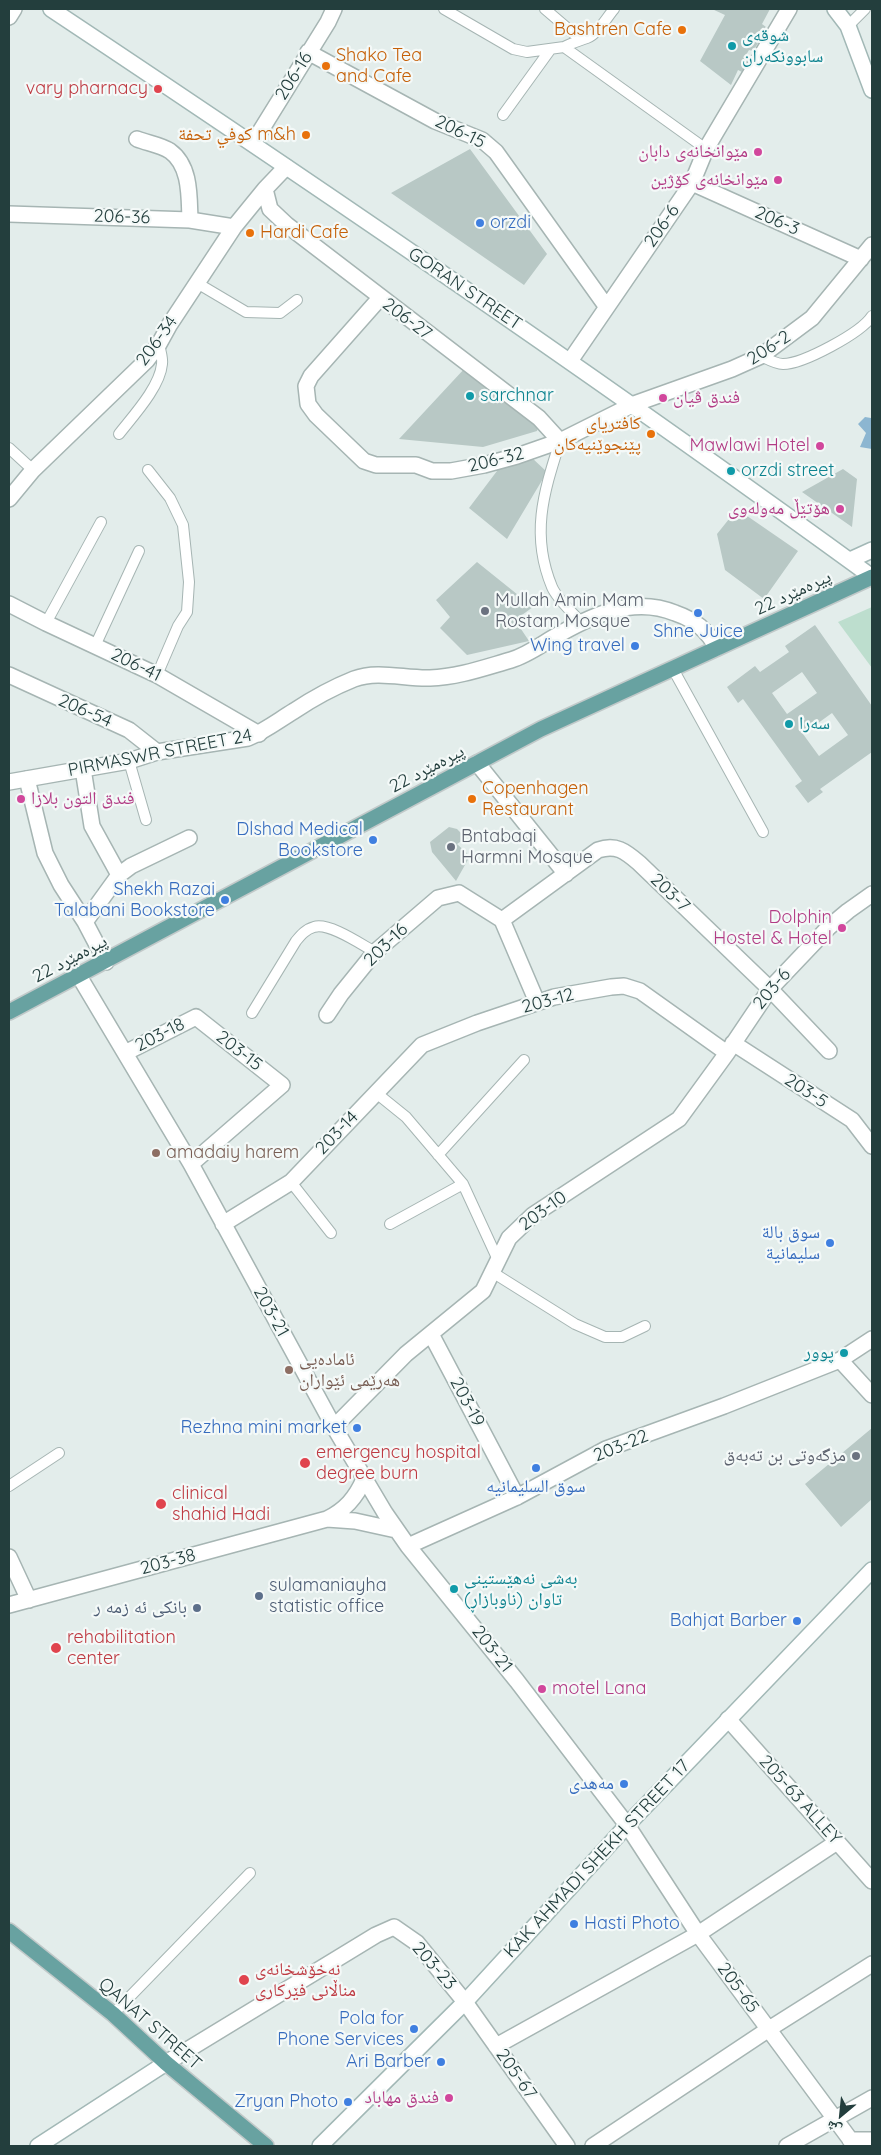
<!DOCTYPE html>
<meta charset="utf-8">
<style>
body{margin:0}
#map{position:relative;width:881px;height:2155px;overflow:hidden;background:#e3edeb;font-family:Quicksand,"Noto Naskh Arabic",sans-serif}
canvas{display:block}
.frame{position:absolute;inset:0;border:10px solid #233e3d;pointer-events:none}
.north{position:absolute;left:816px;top:2090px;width:50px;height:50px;-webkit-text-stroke:4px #f4f9f8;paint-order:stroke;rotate:208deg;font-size:14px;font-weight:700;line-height:20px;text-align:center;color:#233e3d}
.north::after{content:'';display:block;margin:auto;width:18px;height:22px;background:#233e3d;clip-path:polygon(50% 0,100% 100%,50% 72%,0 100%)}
</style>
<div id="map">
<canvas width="881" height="2155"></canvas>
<div class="frame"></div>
<div class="north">ش</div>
</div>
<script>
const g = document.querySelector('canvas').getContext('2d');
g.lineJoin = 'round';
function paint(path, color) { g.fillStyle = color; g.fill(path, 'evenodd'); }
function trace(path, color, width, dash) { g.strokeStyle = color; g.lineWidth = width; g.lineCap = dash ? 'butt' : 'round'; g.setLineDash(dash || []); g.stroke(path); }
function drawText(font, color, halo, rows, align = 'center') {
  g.font = font + ' Quicksand,"Noto Naskh Arabic",sans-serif'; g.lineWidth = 4.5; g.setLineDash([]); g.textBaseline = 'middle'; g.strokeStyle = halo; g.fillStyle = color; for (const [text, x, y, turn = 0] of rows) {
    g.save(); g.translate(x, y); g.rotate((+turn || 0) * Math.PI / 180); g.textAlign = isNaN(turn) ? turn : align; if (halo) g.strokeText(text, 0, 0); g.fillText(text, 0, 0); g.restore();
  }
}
paint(new Path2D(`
 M872 607V668L838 622Z`), '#bddece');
paint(new Path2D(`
 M872 415V449L860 447 866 433 858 424 865 417 871 418Z`), '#8cb6d1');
paint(new Path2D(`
 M712 9H770L762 24 766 27 760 36 757 35 754 41 758 43 753 51 749 50 746 55 750 57 742 72 738 70 731 85 700 61 725 15Z
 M470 149 547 254 524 285 391 193Z
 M465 368 539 424 537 431 483 447 399 439Z
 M531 457 547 472 507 539 469 508 497 471 491 469Z
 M843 469 857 479 852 527 802 492Z
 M737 509 798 551 764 599 725 570 717 534Z
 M477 562 533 607 515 620 529 641 467 655 440 628 450 617 436 600Z
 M815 625 872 706V752L820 789 823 792 808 803 795 786 802 781 743 699 738 703 727 687 755 666 760 672 789 652 785 646ZM802 672 817 693 787 714 772 693ZM832 713 848 735 819 756 803 734Z
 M449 827 457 829 466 838 457 844 470 856 456 881 432 852 430 842Z
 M872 1428V1499L841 1527 805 1484Z`), '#b8c8c5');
const service = new Path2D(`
 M444 9 513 49 527 52 564 47 706 149
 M545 9 580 39
 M848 26 865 9
 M564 47C573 42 579 41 587 38 598 34 607 17 614 9
 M503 115 550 50
 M197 283 246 312 280 313 297 300
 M761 356C767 359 776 364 783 364 803 364 861 333 872 316
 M119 434C133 416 160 387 162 364 163 358 160 350 159 344
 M560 441C544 492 530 534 552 587 557 599 572 612 581 622
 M9 448 33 470
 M148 470 170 498 183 525 189 582 187 612 178 626 157 675
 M46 623 101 522
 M95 646 139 551
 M673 669 763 832
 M129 761 146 820
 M252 1013 296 941C301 935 306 929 314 927 329 922 362 945 375 952
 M375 1092 406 1117 463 1184 498 1260
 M438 1155 524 1060
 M291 1182 331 1233
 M390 1224 463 1184
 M492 1272 575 1324 605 1337H622L645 1326
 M9 1486 59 1453
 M113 2014 250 1873`);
const minor = new Path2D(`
 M9 17 14 9
 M308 52 435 121 482 140 496 152 606 306
 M137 139C147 143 161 145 170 151 191 166 189 197 190 220
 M253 143 328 22 334 9
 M692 183 861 259
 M265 189 270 209 287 225 539 418 560 441
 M9 214 190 220 234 227
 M380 298 311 376 306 386 308 404 316 415 364 461 376 465H416L432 471H451L484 465 517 456 560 441 634 404 732 369 761 356 812 318 872 245
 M570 361 692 183 706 149 789 9
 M9 499 33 470 147 360 159 344 170 324 234 227 265 189 286 167
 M9 604 46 623 157 675 259 734
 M9 675 129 730 157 752
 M477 763 566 874
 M83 769 92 826 119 875
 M27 779 45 853 61 885 85 922 106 962
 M502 920 598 850C616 844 625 851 639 863L770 989 829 1051
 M85 922 119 875 131 866 189 838
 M79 976 191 1164 334 1427 385 1513 408 1546 517 1681 627 1825 698 1934 855 2146
 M327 1015 341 994 375 952 438 898 459 893 502 920 537 1002
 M733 1043 852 1120 872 1146
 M125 1053 196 1017 282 1085 191 1164
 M223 1224 291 1182 422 1045 477 1023 554 997 611 987 624 986 640 991 727 1053
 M431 1334 517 1497
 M840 1360 872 1395
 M334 1427 406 1354 483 1291 509 1238 533 1215 679 1119 727 1053 770 989 829 927 848 911 872 894
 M327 1519 355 1521 396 1530
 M408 1546 517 1497 606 1449 724 1406 840 1360 872 1339
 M9 1557 29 1600
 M9 1605 327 1519C345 1510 356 1498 364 1479
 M728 1719 872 1881
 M496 2046 698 1934 837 1842
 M166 2063 376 1935 394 1927 417 1943 465 2002 567 2146
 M850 2140H872
 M593 2146 769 2029 872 1964
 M787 2146 872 2098`);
const tertiary = new Path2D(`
 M9 782 129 761 157 752 248 738C265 731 279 720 294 711 312 699 334 687 354 679 378 670 405 679 430 678 458 677 483 668 511 660 525 656 538 647 551 639 588 617 632 595 675 613 695 620 707 630 717 648`);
const secondary = new Path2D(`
 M51 9C328 193 603 381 872 577
 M835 9 848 26 872 90
 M850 560 872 550
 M38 2146 166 2063
 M320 2146 465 2002 631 1821 872 1570`);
const primary = new Path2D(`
 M9 1012 541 729 872 577
 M9 1931 113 2014 166 2063 266 2146`);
trace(service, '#a6b5b3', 12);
trace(minor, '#a6b5b3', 18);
trace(tertiary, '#a6b5b3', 18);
trace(secondary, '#a2b8b6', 18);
trace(primary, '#c1c9c9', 18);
trace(service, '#fff', 10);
trace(minor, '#fff', 15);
trace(tertiary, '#fff', 15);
trace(secondary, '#fff', 15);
trace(primary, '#68a2a1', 15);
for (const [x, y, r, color] of [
 [682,30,5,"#e8710a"],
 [732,46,5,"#0f9aa8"],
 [326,66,5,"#e8710a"],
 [158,89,5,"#e0444e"],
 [306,135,5,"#e8710a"],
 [758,152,5,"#d1479c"],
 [778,180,5,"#d1479c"],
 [480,223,5,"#3f7fe0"],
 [250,233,5,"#e8710a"],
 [470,396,5,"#0f9aa8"],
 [663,398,5,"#d1479c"],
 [651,434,5,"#e8710a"],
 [820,446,5,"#d1479c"],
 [731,471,5,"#0f9aa8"],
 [840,509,5,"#d1479c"],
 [485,611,5,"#6b7280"],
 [698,613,5,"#3f7fe0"],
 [635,646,5,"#3f7fe0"],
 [789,724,5,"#0f9aa8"],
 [21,799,5,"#d1479c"],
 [472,799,5,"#e8710a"],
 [373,840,5,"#3f7fe0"],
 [451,847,5,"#6b7280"],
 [225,900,5,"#3f7fe0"],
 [842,928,5,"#d1479c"],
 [156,1153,5,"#8d6e63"],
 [830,1243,5,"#3f7fe0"],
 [844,1353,5,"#0f9aa8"],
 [289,1370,5,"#8d6e63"],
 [357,1428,5,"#3f7fe0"],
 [856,1456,5,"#6b7280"],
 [305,1463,6,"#e0444e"],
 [536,1468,5,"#3f7fe0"],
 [161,1504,6,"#e0444e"],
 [454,1589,5,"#0f9aa8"],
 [259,1596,5,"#5c6f8a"],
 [197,1608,5,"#5c6f8a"],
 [797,1621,5,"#3f7fe0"],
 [56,1648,6,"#e0444e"],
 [542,1689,5,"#d1479c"],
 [624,1784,5,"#3f7fe0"],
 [574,1924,5,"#3f7fe0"],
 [244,1980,6,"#e0444e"],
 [414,2029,5,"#3f7fe0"],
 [441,2062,5,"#3f7fe0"],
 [449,2098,5,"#d1479c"],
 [348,2102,5,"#3f7fe0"]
]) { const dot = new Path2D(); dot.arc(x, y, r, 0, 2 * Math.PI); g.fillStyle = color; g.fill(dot); trace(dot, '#f4f9f8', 2); }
drawText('18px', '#c56008', '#f4f9f8', [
 ["Bashtren Cafe",672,30],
 ["Shako Tea",336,56,"left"],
 ["and Cafe",336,77,"left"],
 ["كوفي تحفة m&h",296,135],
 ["Hardi Cafe",260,233,"left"],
 ["کافتریای",641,424],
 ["پێنجوێنیەکان",641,445],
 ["Copenhagen",482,789,"left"],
 ["Restaurant",482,810,"left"]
], 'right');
drawText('18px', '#0d838f', '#f4f9f8', [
 ["شوقەی",742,36],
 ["سابوونکەران",742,57],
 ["sarchnar",480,396],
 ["orzdi street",741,471],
 ["سەرا",799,724],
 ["پوور",834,1353,"right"],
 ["بەشی نەهێستینی",464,1579],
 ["تاوان (ناوبازاڕ)",464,1600]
], 'left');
drawText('18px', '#233e3d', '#f4f9f8', [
 ["206-16",294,76,-58],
 ["206-15",460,132,26],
 ["206-36",122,217,2],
 ["206-3",777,221,24],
 ["206-6",662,226,-55],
 ["GORAN STREET",465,289,34],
 ["206-27",407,319,37],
 ["206-34",157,341,-54],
 ["206-2",769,348,-33],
 ["206-32",496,460,-14],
 ["22 پیرەمێرد",793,593,-25],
 ["206-41",136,665,26],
 ["206-54",85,711,24],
 ["PIRMASWR STREET 24",160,753,-11],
 ["22 پیرەمێرد",427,769,-28],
 ["203-7",670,893,44],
 ["203-16",386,945,-44],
 ["22 پیرەمێرد",70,959,-28],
 ["203-6",772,989,-50],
 ["203-12",548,1001,-15],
 ["203-18",160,1035,-27],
 ["203-15",239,1051,38],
 ["203-5",806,1091,33],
 ["203-14",337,1133,-46],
 ["203-10",543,1211,-36],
 ["203-21",271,1312,61],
 ["203-19",467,1402,62],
 ["203-22",621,1446,-22],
 ["203-38",168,1562,-15],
 ["203-21",492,1649,52],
 ["205-63 ALLEY",800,1800,48],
 ["KAK AHMADI SHEKH STREET 17",597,1859,-47],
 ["203-23",434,1966,49],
 ["205-65",738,1988,54],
 ["QANAT STREET",150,2024,41],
 ["205-67",516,2074,55]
]);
drawText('18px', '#be3a42', '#f4f9f8', [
 ["vary pharnacy",148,89,"right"],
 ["emergency hospital",316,1453],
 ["degree burn",316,1474],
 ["clinical",172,1494],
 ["shahid Hadi",172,1515],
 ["rehabilitation",67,1638],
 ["center",67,1659],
 ["نەخۆشخانەی",255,1970],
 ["مناڵانی فێركاری",255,1991]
], 'left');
drawText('18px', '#b23c85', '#f4f9f8', [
 ["مێوانخانەی دابان",748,152],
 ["مێوانخانەی کۆژین",768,180],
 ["فندق ڤيان",673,398,"left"],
 ["Mawlawi Hotel",810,446],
 ["هۆتێڵ مەولەوی",830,509],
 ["فندق التون بلازا",31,799,"left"],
 ["Dolphin",832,918],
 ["Hostel & Hotel",832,939],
 ["motel Lana",552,1689,"left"],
 ["فندق مهاباد",439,2098]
], 'right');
drawText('18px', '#366cbe', '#f4f9f8', [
 ["orzdi",490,223,"left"],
 ["Shne Juice",698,632,"center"],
 ["Wing travel",625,646],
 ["Dlshad Medical",363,830],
 ["Bookstore",363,851],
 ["Shekh Razai",215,890],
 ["Talabani Bookstore",215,911],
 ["سوق بالة",820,1233],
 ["سليمانية",820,1254],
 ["Rezhna mini market",347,1428],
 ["سوق السليمانيه",536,1487,"center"],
 ["Bahjat Barber",787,1621],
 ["مەهدی",614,1784],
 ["Hasti Photo",584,1924,"left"],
 ["Pola for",404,2019],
 ["Phone Services",404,2040],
 ["Ari Barber",431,2062],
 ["Zryan Photo",338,2102]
], 'right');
drawText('18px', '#5b616d', '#f4f9f8', [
 ["Mullah Amin Mam",495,601],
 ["Rostam Mosque",495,622],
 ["Bntabaqi",461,837],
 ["Harmni Mosque",461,858],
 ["مزگەوتی بن تەبەق",846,1456,"right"]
], 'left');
drawText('18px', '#785e54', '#f4f9f8', [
 ["amadaiy harem",166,1153],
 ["ئامادەیی",299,1360],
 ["ھەرێمی ئێواران",299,1381]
], 'left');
drawText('18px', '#4e5e75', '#f4f9f8', [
 ["sulamaniayha",269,1586],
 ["statistic office",269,1607],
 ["بانكى ئه زمه ر",187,1608,"right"]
], 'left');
</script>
